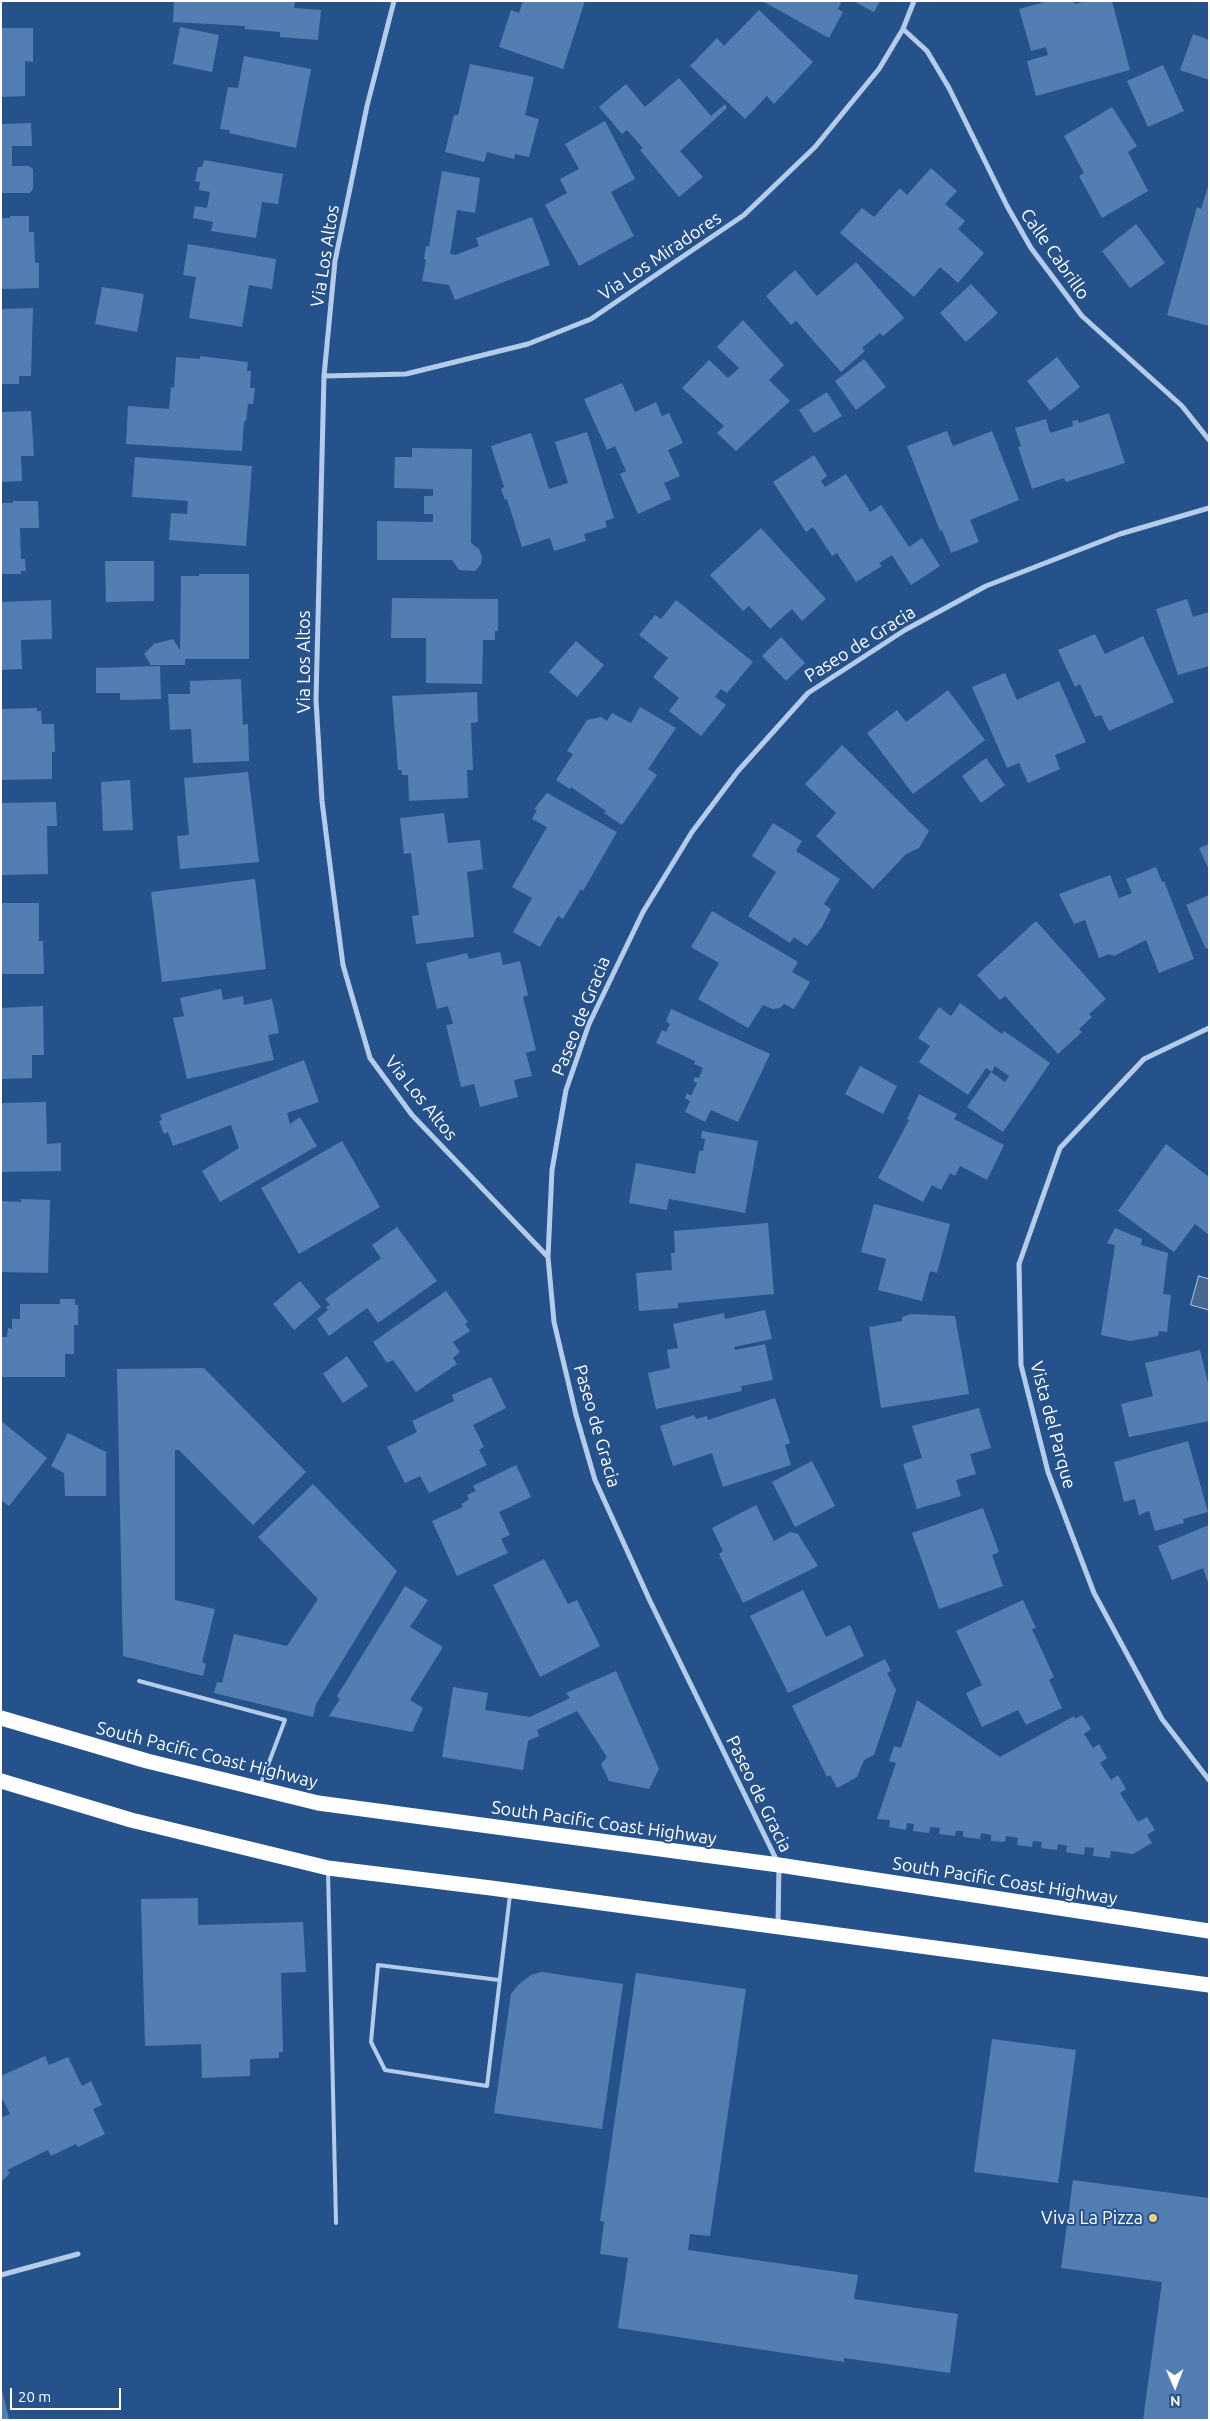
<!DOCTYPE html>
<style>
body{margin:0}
#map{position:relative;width:1210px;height:2421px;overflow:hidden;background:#26528b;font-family:Ubuntu,sans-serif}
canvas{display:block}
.frame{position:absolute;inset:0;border:2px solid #fff;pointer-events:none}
.north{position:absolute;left:1150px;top:2361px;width:50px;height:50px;-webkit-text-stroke:4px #26528b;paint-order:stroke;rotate:179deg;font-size:14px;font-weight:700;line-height:20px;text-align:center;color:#fff}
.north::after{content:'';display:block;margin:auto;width:18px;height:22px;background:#fff;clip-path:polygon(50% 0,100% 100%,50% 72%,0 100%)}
.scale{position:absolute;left:10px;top:2388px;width:111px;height:22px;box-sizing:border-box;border:2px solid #fff;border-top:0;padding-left:6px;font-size:15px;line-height:18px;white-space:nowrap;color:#fff;-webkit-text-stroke:4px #26528b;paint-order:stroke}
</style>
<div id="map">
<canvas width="1210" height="2421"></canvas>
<div class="frame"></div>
<div class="north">N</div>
<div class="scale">20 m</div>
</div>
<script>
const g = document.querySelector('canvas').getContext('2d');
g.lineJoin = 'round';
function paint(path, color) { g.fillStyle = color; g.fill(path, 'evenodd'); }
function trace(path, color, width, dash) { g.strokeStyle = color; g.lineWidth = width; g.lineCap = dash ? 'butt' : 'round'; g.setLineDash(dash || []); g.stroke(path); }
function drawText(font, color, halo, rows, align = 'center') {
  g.font = font + ' Ubuntu,sans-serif'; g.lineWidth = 4; g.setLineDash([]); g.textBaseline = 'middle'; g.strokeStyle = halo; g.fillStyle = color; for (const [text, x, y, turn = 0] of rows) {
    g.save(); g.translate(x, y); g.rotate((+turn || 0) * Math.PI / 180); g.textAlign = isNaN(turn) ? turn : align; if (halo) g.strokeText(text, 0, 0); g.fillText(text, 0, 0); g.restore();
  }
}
const water = new Path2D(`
 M1199 1276 1209 1279V1310L1191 1305Z`);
paint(water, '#486891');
trace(water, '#a8c7eb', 1);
paint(new Path2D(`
 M174 1H295L294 8 321 10 318 40 280 37V32L245 29V26L173 22Z
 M523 1H585L563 69 499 47 511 10 519 13Z
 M762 1H842L838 9 843 12 829 38Z
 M853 1H880L874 12Z
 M1049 1H1073L1075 4 1087 1H1112L1130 70 1036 96 1027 61 1048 55 1046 47 1031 51 1019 9Z
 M759 10 813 62 774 104 767 96 745 119 690 66 717 38 724 46Z
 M180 27 219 35 212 72 173 64Z
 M1 28H33V62L25 61V96L1 97Z
 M1193 34 1209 40V80L1180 70Z
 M244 56 311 69 296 148 229 133 230 130 220 129 228 87 238 88Z
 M470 64 534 77 525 115 539 119 529 157 515 154 514 159 487 152 484 162 445 152 454 115H458Z
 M1163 65 1184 111 1148 127 1127 81Z
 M679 78 711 116 725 104 727 108 680 151 703 177 679 197 640 150 643 148 627 130 622 134 599 107 626 84 645 107Z
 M1112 107 1137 146 1128 152 1148 191 1102 218 1079 176 1084 173 1064 136Z
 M605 121 635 179 611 192 634 236 579 266 545 205 567 193 560 179 579 169 565 144Z
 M31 123 32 146H12V166H29L33 169V189L30 193H1V124Z
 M204 160 283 174 278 204 262 202 256 238 211 231 213 222 193 218 195 206 207 208 210 192 199 190 200 182 195 181 198 167H202Z
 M931 168 957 191 945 204 965 221 958 229 984 253 958 283 940 267 914 297 840 233 862 208 874 217 900 188 907 195Z
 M442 171 480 178 475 213 457 210 450 254 455 255 479 246 476 238 532 217 550 265 455 300 449 285 422 281 426 260 424 259 426 246 429 247Z
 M1209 183V326L1167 315 1197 207 1201 209Z
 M10 216H29V232H34L35 263H39V288L1 289V218H10Z
 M1136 224 1165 263 1130 288 1102 251Z
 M188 244 276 259 272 289 249 285 242 327 189 318 196 277 183 275Z
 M856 262 904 318 883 336 880 333 862 348 865 351 841 372 796 321 791 325 766 296 795 270 817 296Z
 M971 284 998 313 966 342 940 313Z
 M102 287 144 294 137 332 95 324Z
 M33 308 31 376H19V384H1V309Z
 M743 320 784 365 769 380 790 401 736 451 717 433 724 426 682 388 709 360 728 378 739 368 717 347Z
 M200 356 248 362 247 371H251L250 388H255L253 404H248L246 421H244L242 451 126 444 128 406 169 409 171 387 174 388 176 357 200 359Z
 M1057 357 1080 387 1050 411 1027 381Z
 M864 359 886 387 856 410 835 381Z
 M622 383 635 412 656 402 662 416 669 413 683 443 668 450 680 476 664 483 671 499 638 514 620 474 626 471 615 446 607 450 584 399Z
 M827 392 842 416 814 433 799 410Z
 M31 411 34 456H21L22 481 1 482V412Z
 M1109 413 1125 463 1066 482 1064 478 1032 489 1018 447 1021 446 1015 428 1046 419 1050 433 1073 426 1072 421 1078 420 1079 423Z
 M947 431 953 446 992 431 1019 500 970 520 979 542 951 553 942 530 940 531 907 446Z
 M587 432 614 518 605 521 607 527 584 534 586 541 554 551 550 538 522 547 507 499 505 500 501 489 504 487 491 446 531 433 549 489 568 483 555 442Z
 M412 448 472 449 471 543 479 549 482 557 481 564 475 571 459 570 452 560H377V521L433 522V514H424V496H433V489L394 488 395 457H412Z
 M814 455 827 476 821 481 825 487 846 474 870 512 881 505 909 547 922 538 940 566 911 585 892 555 879 563 882 566 856 582 837 553 832 556 813 527 806 532 773 482Z
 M135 457 252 466 246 546 169 540 171 513 187 514 188 501 132 497Z
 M13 501H38L39 528H20L21 559H25L26 571H21V574H1V503H13Z
 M761 528 826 599 802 621 792 609 770 629 749 606 743 611 710 575Z
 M105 561H154V601L106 602Z
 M199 574H249V659H185V665H151L144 654 154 644 173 639 180 650 181 576H199Z
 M392 598 498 599V631H495V640H483L482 684 426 683V638H391Z
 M1187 599 1193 617 1209 612V666L1178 675 1156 609Z
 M51 600 52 639 21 640 22 669 1 670V602Z
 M676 600 753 662 727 693 721 689 715 697 726 705 701 736 669 711 679 698 653 677 668 658 639 635 655 615 661 619Z
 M1095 634 1105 654 1143 636 1174 702 1109 731 1101 715 1095 717 1080 684 1075 687 1058 650Z
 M781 637 805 663 786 681 762 656Z
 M576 641 604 665 577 697 549 672Z
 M160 666 161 699 120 700V693H96V668Z
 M1005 673 1017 700 1059 681 1086 742 1055 755 1060 769 1028 783 1019 763 1007 768 972 687Z
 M241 679 243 725 248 724 249 761 193 763 191 729 170 730 168 694H190V681Z
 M948 690 985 740 913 794 867 733 897 710 906 722Z
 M477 692 478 722 471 723 473 770H467L468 798 409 801 408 775H402V770H398L392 696Z
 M640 707 676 728 648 769 657 775 622 825 604 813 606 811 571 787 570 789 556 780 573 754 567 751 587 720 601 717 607 721 612 713 631 723Z
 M37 708V711H41L42 724H54L55 752H52V779L1 780V709Z
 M842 745 929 831 919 848 906 854 873 889 816 836 836 813 805 784Z
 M986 758 1005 785 981 803 962 776Z
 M248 772 259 862 180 869 177 836 189 835 184 778Z
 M130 780 133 830 103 831 101 782Z
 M547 793 617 832 583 891 581 889 563 919 558 916 540 947 513 932 532 898 512 887 547 827 532 819 537 810 534 809Z
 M56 802 57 826H47L48 874 1 875V803Z
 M444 813 448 843 480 840 483 869 467 872 474 937 416 944 412 916 419 915 411 853 404 854 400 818Z
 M773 823 802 841 796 851 840 879 824 904 831 909 822 927 807 946 794 937 790 943 748 916 776 872 752 856Z
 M1209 844V870L1199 848Z
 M1156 867 1162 882 1164 881 1194 959 1159 973 1146 940 1114 956 1109 954 1099 958 1085 920 1074 924 1059 894 1110 875 1119 898 1132 893 1126 879Z
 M255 879 266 969 162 982 151 892Z
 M1209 895V947L1206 949 1186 905Z
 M1 903H39V941H43L44 974H1Z
 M712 911 798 962 792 972 810 982 794 1009 784 1004 780 1008 773 1009 763 1005 748 1028 698 999 719 963 691 947Z
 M1036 921 1106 999 1089 1014 1092 1017 1079 1029 1082 1032 1058 1054 1005 996 1000 1000 977 975Z
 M500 952 503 965 520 961 528 995 523 997 536 1050 526 1053 532 1076 514 1080 518 1097 480 1107 474 1084 461 1087 446 1025 453 1024 448 1006 437 1009 426 963 467 953 469 959Z
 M221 989 223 1000 243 996 244 1005 272 999 279 1033 268 1035 274 1060 187 1079 173 1018 184 1016 180 998Z
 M960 1003 1002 1034 1004 1031 1050 1063 1003 1132 967 1107 991 1072 1005 1082 1009 1076 995 1066 992 1072 986 1068 968 1095 919 1062 930 1046 918 1038 939 1007 951 1016Z
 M43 1006 44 1055H32V1078L1 1079V1008Z
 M671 1009 770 1054 738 1122 711 1110 705 1122 685 1112 690 1101 685 1098 687 1093 691 1096 697 1083 693 1081 695 1077 699 1078 703 1068 694 1064 695 1061 656 1043 662 1030 666 1032 670 1024 666 1021Z
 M304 1060 319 1102 287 1113 290 1124 300 1117 317 1146 220 1202 202 1171 239 1148 231 1125 173 1146 168 1132 164 1134 159 1121 162 1120 160 1115Z
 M860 1066 897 1086 883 1114 845 1094Z
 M919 1094 957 1114 954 1119 1004 1145 987 1180 960 1166 955 1176 950 1173 941 1190 932 1185 923 1202 878 1178 909 1120 907 1119Z
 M46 1102 47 1144 61 1143V1171L1 1172V1103Z
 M702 1131 758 1141 745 1213 669 1199 667 1210 629 1203 636 1163 695 1174 699 1151H703L705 1139 701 1138Z
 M342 1141 380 1207 299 1254 261 1188Z
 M1166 1144 1209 1177V1235L1195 1224 1174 1252 1118 1211Z
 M21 1199 50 1200 48 1273 1 1272V1201L21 1202Z
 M874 1204 950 1224 937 1273 930 1271 922 1301 878 1290 886 1259 861 1252Z
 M768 1223 774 1294 678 1303V1308L639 1311 636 1273 672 1270 671 1253H675L674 1231Z
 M397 1227 437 1281 378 1323 367 1308 329 1336 317 1319 328 1310 326 1307 330 1305 325 1299 381 1258 372 1245Z
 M1115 1228 1142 1239 1141 1245 1168 1253 1163 1294 1171 1295 1167 1332 1159 1331 1158 1336 1130 1341 1101 1335 1115 1245 1107 1243Z
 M300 1281 321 1307 294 1330 273 1304Z
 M446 1291 468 1322 465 1324 470 1331 453 1342 460 1352 453 1358 457 1364 416 1392 393 1360 387 1363 373 1342Z
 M60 1299H75V1305H78V1325H74V1354H65V1377H1V1337H7L8 1328 12 1329V1319H20V1304H60Z
 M765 1310 772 1339 734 1347 735 1350 765 1344 773 1380 741 1386 742 1391 656 1409 648 1373 670 1368 667 1350 678 1348 673 1324 724 1313 725 1319Z
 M911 1314 955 1316 969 1394 881 1408 869 1327 902 1321V1317Z
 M1200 1350 1209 1387V1421L1129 1437 1121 1404 1153 1396 1145 1363Z
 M347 1356 368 1386 343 1403 323 1374Z
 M204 1368 306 1472 253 1525 179 1450H175V1600L215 1609 202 1662 206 1664 203 1676 123 1656 117 1369Z
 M491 1377 506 1408 473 1425 484 1447 479 1450 487 1465 429 1493 420 1476 405 1483 387 1447 417 1432 412 1421 454 1401 452 1395Z
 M775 1398 790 1443 785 1445 791 1465 723 1487 712 1453 673 1466 660 1426 694 1415 696 1419 707 1416 708 1420Z
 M979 1408 991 1448 970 1454 976 1474 956 1480 961 1496 917 1509 903 1464 922 1458 912 1426Z
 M1 1421 47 1458 9 1506 1 1500Z
 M68 1433 106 1452V1496H65L64 1473 51 1466Z
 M1188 1441 1208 1512 1183 1519 1184 1523 1155 1531 1149 1511 1139 1515 1135 1499 1124 1502 1114 1462Z
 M812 1461 835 1506 795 1527 772 1482Z
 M516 1465 531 1497 499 1512 510 1535 501 1539 508 1553 457 1576 432 1521 463 1507 461 1504 469 1500 467 1495 476 1491 473 1486Z
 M313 1484 397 1571 316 1704 313 1717 214 1693 217 1682 222 1683 234 1634 287 1646 318 1599 258 1537Z
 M756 1505 774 1541 790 1532 798 1534 818 1566 743 1603 719 1554 723 1551 712 1528Z
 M983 1508 999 1552 992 1555 1003 1586 939 1609 912 1533Z
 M1209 1525V1585L1203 1568 1172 1580 1158 1546Z
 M544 1559 568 1604 577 1600 600 1646 540 1677 493 1585Z
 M405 1586 428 1600 410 1627 443 1647 410 1700 423 1708 412 1732 329 1716 340 1699 337 1696Z
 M803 1590 826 1637 850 1625 864 1656 788 1693 750 1616Z
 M1023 1600 1036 1628 1032 1629 1054 1677 1049 1680 1062 1708 1026 1725 1018 1710 982 1727 966 1693 982 1685 956 1631Z
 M885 1659 891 1671 887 1673 896 1690 874 1755 864 1760 857 1777 837 1788 830 1775 827 1777 792 1706Z
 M616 1671 659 1769 649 1789 609 1781 601 1764 607 1757 577 1711 537 1730 539 1736 528 1741 523 1770 442 1757 453 1687 488 1693 485 1710 530 1717 570 1698 566 1693Z
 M917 1700 1000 1757 1074 1716 1075 1719 1082 1715 1091 1729 1084 1734 1093 1748 1099 1744 1107 1758 1100 1763 1111 1780 1118 1775 1126 1789 1120 1793 1138 1822 1147 1817 1155 1830 1147 1835 1152 1843 1133 1854 1111 1851 1110 1858 1093 1856 1094 1848 1085 1847 1084 1855 1066 1852 1067 1846 1058 1844 1057 1850 1041 1848 1042 1842 1033 1841 1032 1847 1017 1845 1018 1838 1006 1836 1005 1842 991 1841V1835L981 1833 980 1839 963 1837V1831H956L955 1836 939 1834 940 1828 930 1827 929 1833 913 1831 914 1824 907 1823 906 1830 889 1827 890 1820 877 1819 896 1763 889 1761 894 1746 901 1748Z
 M198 1898V1925L303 1922 306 1972 281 1973 283 2052H279V2058L250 2059V2076L202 2078 201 2044 145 2046 141 1899Z
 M542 1972 623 1984 602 2129 494 2113 511 1994 518 1985 531 1975Z
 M636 1973 746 1989 710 2236 690 2234 688 2250 858 2275 854 2299 958 2314 950 2373 844 2358V2362L618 2328 628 2258 600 2254 604 2222 600 2221Z
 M992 2039 1076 2050 1058 2183 974 2172Z
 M45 2056 49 2065 68 2057 82 2086 91 2081 102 2105 93 2109 105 2134 78 2147 76 2144 51 2156 48 2150 7 2170 10 2173 1 2182V2118L10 2114 1 2096V2076Z
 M1073 2180 1209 2198V2420H1143L1162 2282 1061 2268Z
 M1 2386 9 2419 4 2420H1Z`), '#527eb4');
trace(new Path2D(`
 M139 1681 285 1720 260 1786
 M328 1871 336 2223
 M499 1980 378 1965 371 2042 385 2070 487 2086 510 1895`), '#b4ccea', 4);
trace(new Path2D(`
 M394 1 367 106 335 261 324 376 316 700 322 801 333 889 343 965 370 1058 412 1115 548 1257
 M903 29 927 51 949 88 1007 206 1031 248 1082 316 1182 406 1209 440
 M324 376 406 374 528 344 591 319 744 215 815 147 879 69 903 29 914 1
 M1209 1028 1144 1059 1060 1148 1019 1264 1021 1365 1048 1472 1094 1593 1162 1719 1209 1780
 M778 1925 779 1865 650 1601 595 1480 576 1415 554 1322 548 1257 552 1170 566 1090 589 1024 643 912 692 832 738 771 808 693 905 630 986 586 1120 534 1209 508
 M1 2275 78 2254`), '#b4ccea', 5);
trace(new Path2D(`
 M1 1718 147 1761 318 1803 779 1865 1209 1931
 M1 1781 131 1820 328 1868 491 1888 1209 1985`), '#fff', 15);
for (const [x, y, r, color] of [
 [1153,2218,5,"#f3cf78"]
]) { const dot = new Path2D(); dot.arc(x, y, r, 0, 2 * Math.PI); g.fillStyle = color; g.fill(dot); trace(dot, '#26528b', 2); }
drawText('18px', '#fff', '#26528b', [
 ["Calle Cabrillo",1055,254,55],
 ["Via Los Altos",325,256,-81],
 ["Via Los Miradores",660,256,-34],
 ["Paseo de Gracia",860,644,-32],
 ["Via Los Altos",304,662,-90],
 ["Paseo de Gracia",581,1016,-68],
 ["Via Los Altos",421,1098,51],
 ["Vista del Parque",1053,1425,75],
 ["Paseo de Gracia",597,1426,74],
 ["South Pacific Coast Highway",207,1755,14],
 ["Paseo de Gracia",759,1794,64],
 ["South Pacific Coast Highway",604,1823,8],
 ["South Pacific Coast Highway",1005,1881,9]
]);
drawText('18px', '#fff', '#26528b', [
 ["Viva La Pizza",1143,2218]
], 'right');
</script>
